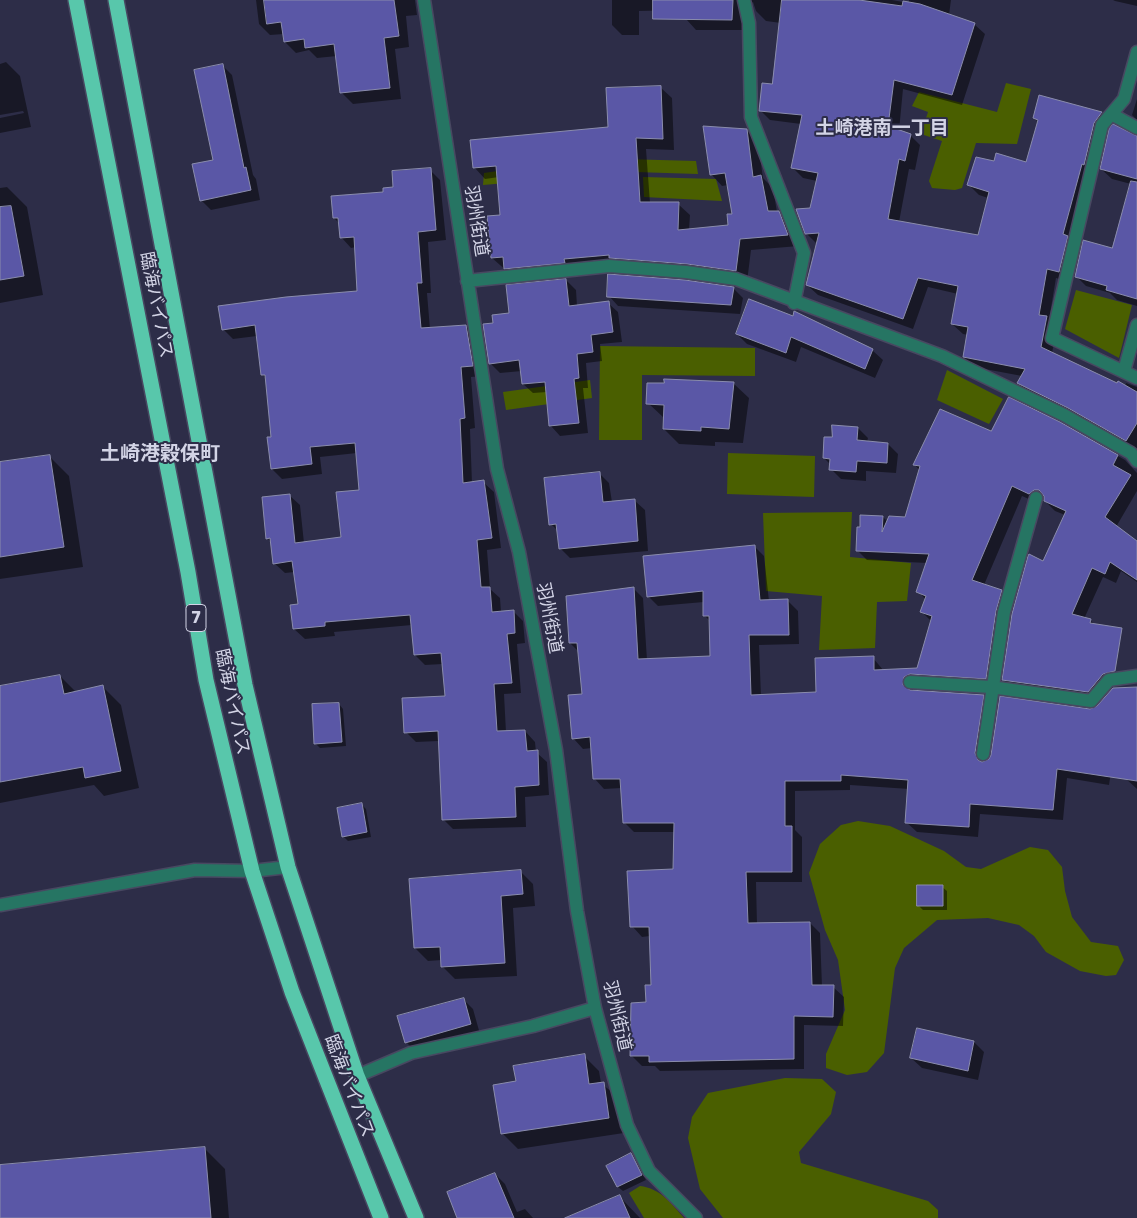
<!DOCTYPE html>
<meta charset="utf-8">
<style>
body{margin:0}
canvas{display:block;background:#2d2d48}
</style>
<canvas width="1137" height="1218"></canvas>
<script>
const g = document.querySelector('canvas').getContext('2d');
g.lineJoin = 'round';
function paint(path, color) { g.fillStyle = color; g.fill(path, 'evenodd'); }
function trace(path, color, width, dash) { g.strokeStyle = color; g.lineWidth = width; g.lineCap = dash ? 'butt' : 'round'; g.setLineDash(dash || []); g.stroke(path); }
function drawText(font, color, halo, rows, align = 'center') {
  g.font = font + ' Rubik,"Noto Sans JP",sans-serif'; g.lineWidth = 4; g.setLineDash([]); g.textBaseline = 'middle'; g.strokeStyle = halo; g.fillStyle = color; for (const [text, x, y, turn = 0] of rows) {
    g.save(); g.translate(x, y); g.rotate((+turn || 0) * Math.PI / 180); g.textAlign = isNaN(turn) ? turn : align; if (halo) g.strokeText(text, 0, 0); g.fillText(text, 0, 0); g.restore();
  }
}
paint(new Path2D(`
 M1006 83 1031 89 1017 144 976 143 962 188 955 190 932 188 929 181 942 141 921 134 928 112 912 106 919 92 997 112Z
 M587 158 696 161 698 174 635 172 483 185 484 173Z
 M643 177 716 179 722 201 644 197Z
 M1076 290 1132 305 1119 358 1065 329Z
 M600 346 755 348V376L642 375V440H599Z
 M947 370 1003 399 989 424 937 400Z
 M590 380 592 398 506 410 503 392Z
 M728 453 815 456 814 497 727 494Z
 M852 512 850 557 911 563 907 601 877 602 875 648 819 650 822 596 766 591 763 513Z
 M858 821 890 826 944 851 966 867 981 869 1030 847 1048 850 1062 867 1065 891 1072 917 1091 942 1118 946 1124 960 1116 975 1106 976 1080 971 1046 952 1034 936 1019 925 988 918 937 920 904 948 895 968 884 1053 867 1072 847 1075 826 1068V1054L845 1010 838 960 825 930 809 873 820 844 841 825Z
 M785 1078 822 1079 836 1092 831 1114 799 1152 801 1163 928 1201 938 1210V1218H723L700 1189 688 1138 692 1117 708 1093Z
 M640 1186C660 1188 672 1204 684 1218H644L629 1193Z`), '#4a5f00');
paint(new Path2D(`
 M256 0H415L417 15 406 16 409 47 395 49 401 99 353 104 342 93 337 56 317 58 309 50 296 53 285 42 284 34 270 35 259 24Z
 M612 0H892L909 3V0H951L949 15 974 24 985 34 962 105 903 89 899 131 910 135 920 145 915 170 909 169 899 222 979 236 988 198 979 195 969 185 995 163 1027 164 1038 122 1034 118 1040 97 1102 113 1111 123 1104 134 1069 282 1056 278 1049 320 1057 328 1052 353 1125 387 1126 383 1137 387V450L1079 418 1028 393 1018 383 1022 376 974 367 964 357 968 335 963 334 952 324 958 294 928 287 913 329 818 295 807 285 818 245 806 233 817 181 803 178 792 167 801 124 770 120 760 110 773 86 781 23 766 21 756 11 753 2 746 7 742 18V30H696L686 19V10L639 11V35H622L612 25Z
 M1113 0H1137V6L1115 1Z
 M6 62 20 76 31 127 0 133V118L24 113 23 111 0 115V64Z
 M222 65 232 75 253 175 256 179 260 200 211 210 201 200 214 161Z
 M660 87 672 98 674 150 646 149 650 203 678 204 690 215 689 230 730 226 734 215 728 185 722 186 711 174 746 130 758 142 763 178 773 188 777 212 790 224 799 246 751 250 747 282 621 269 517 280 492 258 502 216 499 177 485 179 474 167 609 128Z
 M1137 99V120L1132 115Z
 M1137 137V306L1117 300 1110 293 1086 286 1076 276 1113 249 1131 184 1112 179 1101 169Z
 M430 170 440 180 446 240 428 242 431 293H427L430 329 466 326 476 336 482 376 471 377 475 428 470 429 472 483 483 482 494 492 501 548 487 550 490 589 500 598 501 612 513 611 523 621 525 643 517 644 521 693 504 694 506 732 525 731 535 742 536 752 547 762 549 795 525 797 526 827 453 829 443 819 439 741 416 742 406 732 446 697 443 664 425 665 415 655 412 625 334 632 335 636 305 639 294 629 299 605 295 572 285 573 274 563 272 543 267 538 289 495 300 505 304 543 342 538 360 491 357 453 320 457 322 474 282 479 272 469V438L266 378 262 374 257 336 233 339 223 329 359 293 356 247 351 248 341 237 340 224 334 218Z
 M7 187 27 207 43 295 0 303V188Z
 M566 280 576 290 577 306 608 303 618 312 622 342 600 344 602 361 586 363 588 388H583L588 433 560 436 551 426 547 392 533 393 523 384 522 371 500 373 490 363 494 324Z
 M733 288 743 298 740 314 618 306 609 296Z
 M749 301 872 350 883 360 875 378 801 347 796 362 747 344 737 334Z
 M733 383 749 398 743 443 715 442V446L679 444 664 429V418L648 403Z
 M1060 423 1125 460 1137 473V491L1116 527 1137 543V582L1121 571 1116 583 1103 577 1084 619 1090 620 1100 630 1094 668 1112 672 1121 682 1113 685 1098 702 1014 690 1003 680 1044 562 1065 515 1055 511 1044 500 1040 504 1022 496 984 585 1001 592 1011 602 996 688 913 687V692L983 696 993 706 985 762 1090 710 1122 700 1109 785 1067 778 1063 820 980 814 978 837 917 832 906 822 909 789 850 785V790L795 791V830L802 837V882H756L757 924 810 923 820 933 822 986 833 987 844 997 843 1026 804 1025V1069L660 1071 655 1066H642L632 1056 653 986 650 936 642 937 632 926 674 870 675 832H634L624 822 622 788 604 789 594 778 592 748 583 749 573 738 583 695 579 652 570 643 633 588 643 598 647 660 711 657 710 621 704 615V602L658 606 648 596 754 546 764 556 769 601H788L798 611 799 644 759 645 761 696 818 693 873 658 884 671 918 669 932 622 922 612 926 600 918 591 927 563 867 560 857 550 883 517 888 522 906 518 920 471 915 465 991 432Z
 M858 428 868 438 867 442 888 444 898 454 896 473 866 471V481L841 479 831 469V465L824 458 833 439Z
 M49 456 69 476 83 567 0 579V463Z
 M599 473 609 483 612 502 634 500 645 510 648 551 570 558 560 548 559 532 551 524Z
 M60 676 76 692 103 687 121 705 139 788 104 796 94 785 0 803V687Z
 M339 704 343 709 346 746 320 748 315 743Z
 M1137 737V789L1125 778Z
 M361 804 366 809 371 837 348 841 343 836Z
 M520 871 533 884 535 906 513 908 517 976 455 979 442 966V960L428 961 415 948Z
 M942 887 947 891V910H923L918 905Z
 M463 999 473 1009 480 1034 416 1052 406 1042Z
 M918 1029 974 1042 984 1052 978 1080 922 1068 911 1058Z
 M584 1056 599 1071 601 1083 619 1098 624 1133 518 1149 503 1134 495 1086 517 1082Z
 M205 1149 225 1169 229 1218H0V1167Z
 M631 1154 646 1180 623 1191 618 1187Z
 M495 1174 505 1184 517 1212 525 1209 533 1218H459Z
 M619 1196 640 1218H568Z`), '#0007');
const building = new Path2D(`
 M264 0H394L399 36 384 38 390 88 340 93 334 44 305 48 304 39 284 42 281 22 267 24Z
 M653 0H733L732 20 653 19Z
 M782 0H859L902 6 903 1 920 4 975 23 952 95 894 80 888 126 911 134 905 161 899 159 888 219 978 235 989 192 967 185 976 157 994 161 996 153 1026 162 1038 120 1033 118 1039 95 1102 112 1094 123 1084 165 1082 164 1063 234 1068 236 1059 272 1047 269 1039 315 1047 316 1041 347 1117 383 1118 381 1137 392V423L1126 441 1068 408 1017 383 1025 369 963 357 968 327 951 324 958 286 918 278 903 319 806 285 819 233 805 234 796 209 810 208 818 173 791 168 802 115 759 111 762 83 772 84Z
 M223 64 244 168 246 167 251 190 200 201 192 164 213 160 194 70Z
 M661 86 663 139 636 138 640 202H679L678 230 728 225 727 214H732L725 173 710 175 703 126 747 129 753 177 761 175 768 211H779L788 235 740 239 736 271 687 264 609 258V255L564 259 565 263 504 269 503 257 491 258 487 216 500 215 496 166 473 168 470 140 608 127 606 88Z
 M1113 124 1137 136V179L1100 169 1109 129Z
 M431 168 436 230 418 232 422 283H417L421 328 466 325 473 366 461 367 465 418 460 419 463 483 484 480 492 538 477 540 481 587H490L492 612 514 610 515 633 507 634 512 683 494 684 497 731 525 730 527 751 538 750 539 785 515 787 516 817 442 820 438 731 404 733 402 698 445 696 441 653 414 655 410 615 325 622V626L293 629 290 605 298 604 292 561 273 564 270 538 266 539 262 497 290 494 295 543 341 537 336 492 359 490 355 443 310 447 312 464 271 469 267 437H271L265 375H261L255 325 222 330 218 306 286 297 357 291 354 237 340 238 338 218H333L331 196 383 192V188L393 187 392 171Z
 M1131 181 1137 182V299L1106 290 1107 286 1075 277 1083 240 1112 248Z
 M11 206 24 276 0 280V207Z
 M608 274 685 280 734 287 731 305 607 297Z
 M566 279 569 306 609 301 613 332 591 335 593 352 577 354 579 378 574 379 579 423 549 426 545 382 522 384 519 360 489 364 483 324 493 323 492 315 509 313 506 285Z
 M749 299 793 316 794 311 873 349 865 369 791 337 786 353 736 334Z
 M664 379 734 382 729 429 701 427V431L663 429 664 405 646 404 647 383H664Z
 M1009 397 1060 422 1118 455 1113 465 1131 475 1105 517 1137 541V580L1110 562 1105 574 1092 568 1072 614 1091 619 1090 623 1122 628 1115 671 1103 674 1088 692 1002 680 1012 614 1028 556 1029 554 1043 561 1066 511 1044 501V496L1039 490H1034L1029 494 1012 486 972 580 1002 590 996 611 986 679 910 674 904 677 903 685 910 690 984 695 975 753 978 760 982 762 989 759 991 755 1000 696 1090 709 1097 706 1113 688 1137 687V781L1057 769 1053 810 970 804 969 827 905 823 908 780 841 775V781H785V826H792V872H746L748 923 810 922 812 985H834L833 1017 794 1016V1059L649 1062V1056H630L631 1003 646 1002 645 985H651L649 927H630L627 871 673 869 674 823H623L620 779H593L590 737 572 739 568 695 582 694 577 643H569L566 596 634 587 638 659 710 656 709 616H703V591L647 597 643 556 755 545 760 600 788 599 789 635H749L751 695 816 692 815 658 874 656V670L917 668 932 616 920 612 926 596 916 592 929 554 856 551 857 527H860V515L883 516 882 532 889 516 905 517 920 466 913 465 940 409 991 431Z
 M832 425 858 427 857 440 888 443 887 463 857 461 856 472 829 470 830 459 823 458 824 437H832Z
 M50 455 64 547 0 557V462Z
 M600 472 603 502 635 499 638 541 559 549 556 524 549 525 544 478Z
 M60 675 64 694 103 685 121 771 85 778 83 767 0 782V686Z
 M339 703 342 742 314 744 312 704Z
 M362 803 367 832 342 837 337 808Z
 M521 870 523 894 501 896 505 963 441 967 440 947 414 948 409 879Z
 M917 885H943V906H917Z
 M464 998 471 1024 405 1043 397 1016Z
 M917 1028 974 1041 968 1071 910 1058Z
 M585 1054 589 1084 604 1082 609 1118 501 1134 493 1085 516 1081 513 1066Z
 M205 1147 211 1218H0V1165Z
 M631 1153 642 1175 617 1187 606 1166Z
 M495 1173 514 1218H457L447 1192Z
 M620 1195 630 1218H565Z`);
paint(building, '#5a57a6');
trace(building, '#8a8cac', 1);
const minor = new Path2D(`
 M424 0 497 469 519 552 556 750 577 911 595 1008 627 1125 649 1171 696 1218
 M744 0 749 23 751 117 804 253 794 303
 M1137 52 1124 99 1102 125 1052 338 1137 378
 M1113 115 1137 128
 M467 281 609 266 686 272 736 279 942 356 1064 415 1131 453 1137 461
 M1124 371 1137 325
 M910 682 991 687 1091 701 1109 680 1137 676
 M983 754 1004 612 1036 498
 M0 905 195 870 252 871 288 867
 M357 1076 411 1053 533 1026 595 1008`);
const highway = new Path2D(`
 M76 0 188 572 206 680 252 871 292 992 381 1218
 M116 0 245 685 288 867 357 1076 416 1218`);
trace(minor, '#484861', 15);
trace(highway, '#484861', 18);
trace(minor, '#267563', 12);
trace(highway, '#58c7ab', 15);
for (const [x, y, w] of [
 [196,618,20]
]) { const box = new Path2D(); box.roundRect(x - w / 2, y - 13.5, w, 27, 4); g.fillStyle = '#2d2d48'; g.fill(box); trace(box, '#d3d4e6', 1); }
drawText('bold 16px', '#d3d4e6', null, [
 ["7",196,618]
]);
drawText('18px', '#d3d4e6', '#2d2d48', [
 ["羽州街道",476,221,81],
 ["臨海バイパス",156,305,79],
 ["羽州街道",549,618,79],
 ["臨海バイパス",232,702,78],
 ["羽州街道",617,1016,77],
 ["臨海バイパス",349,1086,69]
]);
drawText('bold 19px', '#d3d4e6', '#2d2d48', [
 ["土崎港南一丁目",882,129]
]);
drawText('bold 20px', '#d3d4e6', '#2d2d48', [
 ["土崎港穀保町",160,454]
]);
</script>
